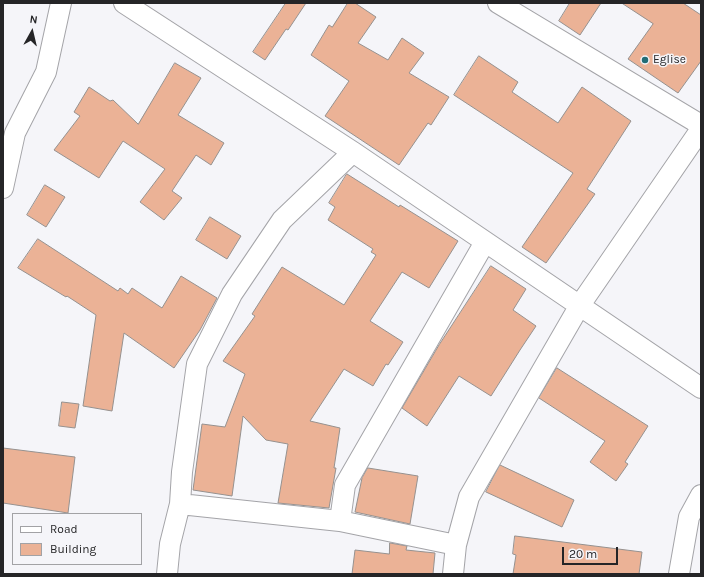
<!DOCTYPE html>
<style>
body{margin:0}
#map{position:relative;width:704px;height:577px;overflow:hidden;background:#f5f5f9;font-family:Karla,sans-serif}
canvas{display:block}
.frame{position:absolute;inset:0;border:4px solid #252527;pointer-events:none}
.legend{position:absolute;left:12px;top:513px;width:130px;height:52px;box-sizing:border-box;background:#f5f5f9;border:1px solid #a2a2a5;margin:0;padding:5px 7px;list-style:none;font-size:12px;color:#252527}
.legend li{display:flex;align-items:center;gap:8px;height:20px}
.legend b{width:20px;border:1px solid #a2a2a5}
.north{position:absolute;left:12px;top:12px;width:40px;height:40px;-webkit-text-stroke:3px #f5f5f9;paint-order:stroke;rotate:8deg;font-size:11px;font-weight:700;line-height:16px;text-align:center;color:#252527}
.north::after{content:'';display:block;margin:auto;width:14px;height:18px;background:#252527;clip-path:polygon(50% 0,100% 100%,50% 72%,0 100%)}
.scale{position:absolute;left:562px;top:547px;width:56px;height:18px;box-sizing:border-box;border:2px solid #252527;border-top:0;padding-left:5px;font-size:12px;line-height:14px;white-space:nowrap;color:#252527;-webkit-text-stroke:3px #f5f5f9;paint-order:stroke}
</style>
<div id="map">
<canvas width="704" height="577"></canvas>
<div class="frame"></div>
<ul class="legend">
<li><b style="height:5px;background:#fff"></b>Road</li>
<li><b style="height:11px;background:#ebb296"></b>Building</li>
</ul>
<div class="north">N</div>
<div class="scale">20 m</div>
</div>
<script>
const g = document.querySelector('canvas').getContext('2d');
g.lineJoin = 'round';
function paint(path, color) { g.fillStyle = color; g.fill(path, 'evenodd'); }
function trace(path, color, width, dash) { g.strokeStyle = color; g.lineWidth = width; g.lineCap = dash ? 'butt' : 'round'; g.setLineDash(dash || []); g.stroke(path); }
function drawText(font, color, halo, rows, align = 'center') {
  g.font = font + ' Karla,sans-serif'; g.lineWidth = 3; g.setLineDash([]); g.textBaseline = 'middle'; g.strokeStyle = halo; g.fillStyle = color; for (const [text, x, y, turn = 0] of rows) {
    g.save(); g.translate(x, y); g.rotate((+turn || 0) * Math.PI / 180); g.textAlign = isNaN(turn) ? turn : align; if (halo) g.strokeText(text, 0, 0); g.fillText(text, 0, 0); g.restore();
  }
}
const building = new Path2D(`
 M286 3H306L288 30 286 29 265 60 253 52Z
 M348 3H355L376 17 358 43 388 60 402 38 424 53 409 73 449 97 431 125 428 123 399 165 325 116 349 81 311 55 329 25 332 27Z
 M570 3H601L580 35 559 21Z
 M622 3H683L701 15V61L678 93 628 59 653 24Z
 M479 56 518 82 512 92 558 123 582 87 631 121 587 189 595 194 546 263 522 247 573 173 454 95Z
 M175 63 201 78 178 115 224 143 211 165 196 155 172 191 182 198 164 220 140 202 165 169 123 141 99 178 54 150 80 116 74 112 89 87 110 101 113 100 138 124Z
 M347 174 399 207 400 205 458 241 429 288 402 272 370 321 403 342 388 365 386 364 373 386 344 369 310 421 340 428 334 468H336L329 508 278 503 288 444 266 440 243 416 232 496 193 490 202 424 225 427 245 374 223 361 255 316 252 314 282 267 344 305 376 255 371 252 373 249 328 220 335 207 329 203Z
 M45 185 65 197 46 227 27 215Z
 M210 217 241 236 227 259 196 240Z
 M38 239 118 291 120 288 128 294 132 288 162 308 181 276 217 298 200 330 174 368 124 333 112 411 83 406 96 315 67 296 66 297 18 268Z
 M491 266 526 289 513 310 536 326 520 350 491 396 459 376 427 426 402 408 439 345Z
 M557 368 648 426 625 462 628 464 616 481 590 462 605 441 539 398Z
 M62 402 79 404 75 428 59 426Z
 M3 448 75 457 68 513 3 503Z
 M500 465 574 500 562 527 486 492Z
 M368 468 418 476 410 524 355 512 362 478Z
 M515 536 642 552 639 574H513L516 555 513 554Z
 M390 543 407 546 406 550 435 553 433 574H352L355 550 389 554Z`);
paint(building, '#ebb296');
trace(building, '#95918f', 1);
const street = new Path2D(`
 M124 3 353 152 701 388
 M498 3 701 125
 M3 188 15 133 46 72 61 3
 M180 504 340 521 456 545
 M340 521 345 485 485 242
 M167 574 170 544 180 504 182 472 197 364 232 294 282 220 353 152
 M453 574 456 545 469 497 580 305 701 129
 M679 574 689 517 701 495`);
trace(street, '#a4a4a8', 22);
trace(street, '#fff', 20);
for (const [x, y, r, color] of [
 [645,60,4,"#226c75"]
]) { const dot = new Path2D(); dot.arc(x, y, r, 0, 2 * Math.PI); g.fillStyle = color; g.fill(dot); trace(dot, '#f5f5f9', 1.5); }
drawText('12px', '#252527', '#f5f5f9', [
 ["Eglise",653,60]
], 'left');
</script>
